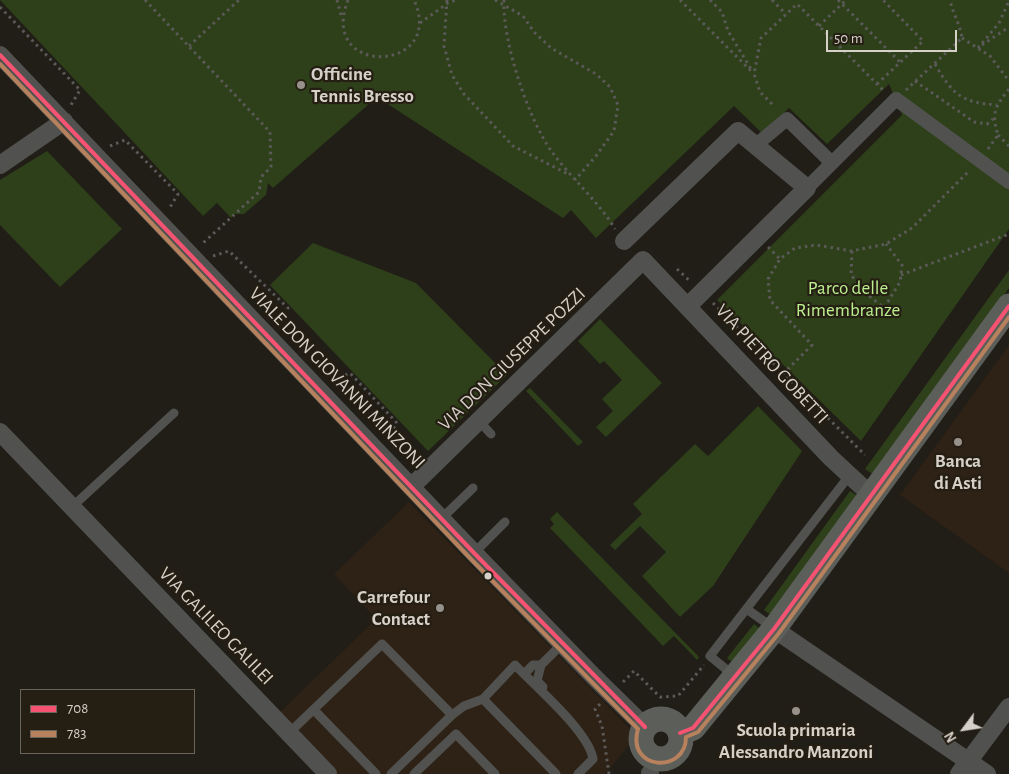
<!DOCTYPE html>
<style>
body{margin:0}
#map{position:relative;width:1009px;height:774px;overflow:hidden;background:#211d17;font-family:"Alegreya Sans",sans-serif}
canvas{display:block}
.legend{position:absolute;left:20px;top:689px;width:175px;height:65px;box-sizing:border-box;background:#251e13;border:1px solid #6b665c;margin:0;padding:6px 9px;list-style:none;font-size:15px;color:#d5d1c9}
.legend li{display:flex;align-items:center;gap:10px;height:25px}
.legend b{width:25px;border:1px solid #6b665c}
.north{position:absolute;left:939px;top:704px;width:50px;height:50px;-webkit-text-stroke:4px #251e13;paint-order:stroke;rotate:239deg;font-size:14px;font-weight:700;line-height:20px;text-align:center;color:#d5d1c9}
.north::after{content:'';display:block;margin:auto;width:18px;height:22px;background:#d5d1c9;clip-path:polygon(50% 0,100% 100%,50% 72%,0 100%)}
.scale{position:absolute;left:826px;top:30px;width:131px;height:22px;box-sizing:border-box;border:2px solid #d5d1c9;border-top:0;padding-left:6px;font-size:15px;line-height:18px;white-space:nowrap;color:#d5d1c9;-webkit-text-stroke:4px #251e13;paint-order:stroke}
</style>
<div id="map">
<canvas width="1009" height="774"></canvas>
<ul class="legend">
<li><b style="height:6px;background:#f65372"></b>708</li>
<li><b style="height:6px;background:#b6815c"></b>783</li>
</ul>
<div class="north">N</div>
<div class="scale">50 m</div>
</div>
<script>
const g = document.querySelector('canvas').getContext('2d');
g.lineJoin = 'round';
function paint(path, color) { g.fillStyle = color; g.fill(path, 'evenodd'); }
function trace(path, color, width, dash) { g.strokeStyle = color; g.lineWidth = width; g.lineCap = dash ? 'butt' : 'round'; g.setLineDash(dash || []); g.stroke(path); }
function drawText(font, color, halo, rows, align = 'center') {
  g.font = font + ' "Alegreya Sans",sans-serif'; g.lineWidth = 4.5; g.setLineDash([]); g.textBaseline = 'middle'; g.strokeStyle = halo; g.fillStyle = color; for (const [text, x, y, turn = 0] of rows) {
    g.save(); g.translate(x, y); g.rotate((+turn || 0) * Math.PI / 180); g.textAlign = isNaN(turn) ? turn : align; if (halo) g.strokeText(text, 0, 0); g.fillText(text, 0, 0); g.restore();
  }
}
paint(new Path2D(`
 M1009 345V573L900 495Z
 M409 502 637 736 605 774H334L277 715 376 619 334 574Z`), '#2e2216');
paint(new Path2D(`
 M0 0H1009V229L861 441 717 300 902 115 889 84 827 144 789 108 762 133 734 106 596 238 571 210 563 218 377 97 273 188 268 183 266 195 244 214H234L231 218 217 203 203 216Z
 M47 151 122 229 60 287 0 225V180Z
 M313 243 416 283 507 375 428 451 270 285Z
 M1009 270V288L874 475 865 469Z
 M600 319 662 383 606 437 596 427 613 411 602 399 622 380 604 361 600 364 578 341Z
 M530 388 583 442 578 446 526 391Z
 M758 406 802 451 713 586 680 617 642 576 666 552 640 526 615 550 610 545 642 514 633 504 695 444 708 456Z
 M850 491 858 496 772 616 764 610Z
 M557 512 699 657 697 660 674 636 663 646 554 532 550 528 554 524 550 519Z
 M754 624 762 630 735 664 727 658Z`), '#2e401a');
trace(new Path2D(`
 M145 0 270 132 271 167 261 177 259 192 202 244
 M337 0 342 19
 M348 0C317 78 447 73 414 0
 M447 0 444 46 452 75 464 94 513 146 568 174
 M495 0 523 16 534 32 551 48 596 74 610 87 618 105 614 131 596 156 575 180
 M504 0C502 40 528 119 552 152 571 178 599 202 615 229
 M680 0 753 73
 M710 0 722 12 728 31 751 69
 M772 0 786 14
 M838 0 900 62
 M0 7 80 90 71 105
 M420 23 448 3 456 0
 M819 26 846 0
 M962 38 990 56 1009 81
 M982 45 1009 27
 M189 46 239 0
 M978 48 999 23 1009 1
 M935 64C952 94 962 103 997 105
 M915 81 974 122 987 124 993 119
 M877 84 923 41 883 0
 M906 90 962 38C960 24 953 14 950 0
 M772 104 760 92 754 74 761 38 797 4 883 90
 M998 135 1009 146
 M110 146 125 140 178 194 169 209
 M988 149 998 135C991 113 995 107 1009 89
 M768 247 780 259
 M852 251 851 275 867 294 884 308 900 282 902 265 886 244
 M213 256 229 251 288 308 277 324
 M677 269 691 282
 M901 275 1009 234
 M713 303 865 455
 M783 374 812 345 770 300 768 279 780 259 795 248 816 245 852 251 886 244 912 228 969 171
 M333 380 350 373 397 423 388 438
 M623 682 634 671 660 697 678 696 704 665
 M600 704 595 709 602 726 609 774`), '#5b5a58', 3, [2.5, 4]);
trace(new Path2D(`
 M479 421 491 434
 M73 506 174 413
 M441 519 473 488
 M474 553 505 522
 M748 610 772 627
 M524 674 533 665H541
 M733 675 710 656 849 476
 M543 687 537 681 541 665 562 644
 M314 710 376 774
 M452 715 464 706 483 699
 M289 733 382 644 452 715 391 774
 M414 774 456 734 495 774
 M556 774 483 699 515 665C535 686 589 732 593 759L578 774`), '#51524f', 9);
trace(new Path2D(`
 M756 145 787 119 832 163
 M807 188 896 99 1009 182`), '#51524f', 14);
trace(new Path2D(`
 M0 55 474 553 595 678 645 727
 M0 165 64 121
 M624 241 738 131 807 188 688 306
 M0 432 328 774
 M411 487 643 260 831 458 872 496
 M774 629 987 774
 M650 774V773
 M959 774 1009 707`), '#51524f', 18);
trace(new Path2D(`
 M641 739a20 20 0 1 1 40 0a20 20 0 1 1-40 0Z
 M680 733 693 728 774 629 1009 306`), '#5c5e5a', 25);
trace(new Path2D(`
 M0 55 474 553 645 727
 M680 733 693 728 774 629 1009 306`), '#f65372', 4);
trace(new Path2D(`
 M0 64 469 557 638 729C626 771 686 774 686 737L698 732 779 633 1009 317`), '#b6815c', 4);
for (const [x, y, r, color] of [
 [301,85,5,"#96928b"],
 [958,442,5,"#96928b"],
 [488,576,4.5,"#d5d1c9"],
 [440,608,5,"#96928b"],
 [796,711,5,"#96928b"]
]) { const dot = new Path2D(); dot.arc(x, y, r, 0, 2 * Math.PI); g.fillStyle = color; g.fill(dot); trace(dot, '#251e13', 2); }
drawText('bold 19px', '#d5d1c9', '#251e13', [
 ["Officine",311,74,"left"],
 ["Tennis Bresso",311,96,"left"],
 ["Banca",958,461],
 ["di Asti",958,483],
 ["Carrefour",430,597,"right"],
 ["Contact",430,619,"right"],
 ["Scuola primaria",796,730],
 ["Alessandro Manzoni",796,752]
]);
drawText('19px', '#bcf08f', '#251e13', [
 ["Parco delle",848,288],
 ["Rimembranze",848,310]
]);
drawText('19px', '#d5d1c9', '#251e13', [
 ["VIA DON GIUSEPPE POZZI",512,359,-44],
 ["VIA PIETRO GOBETTI",772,364,47],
 ["VIALE DON GIOVANNI MINZONI",337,378,46],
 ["VIA GALILEO GALILEI",216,626,46]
]);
</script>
